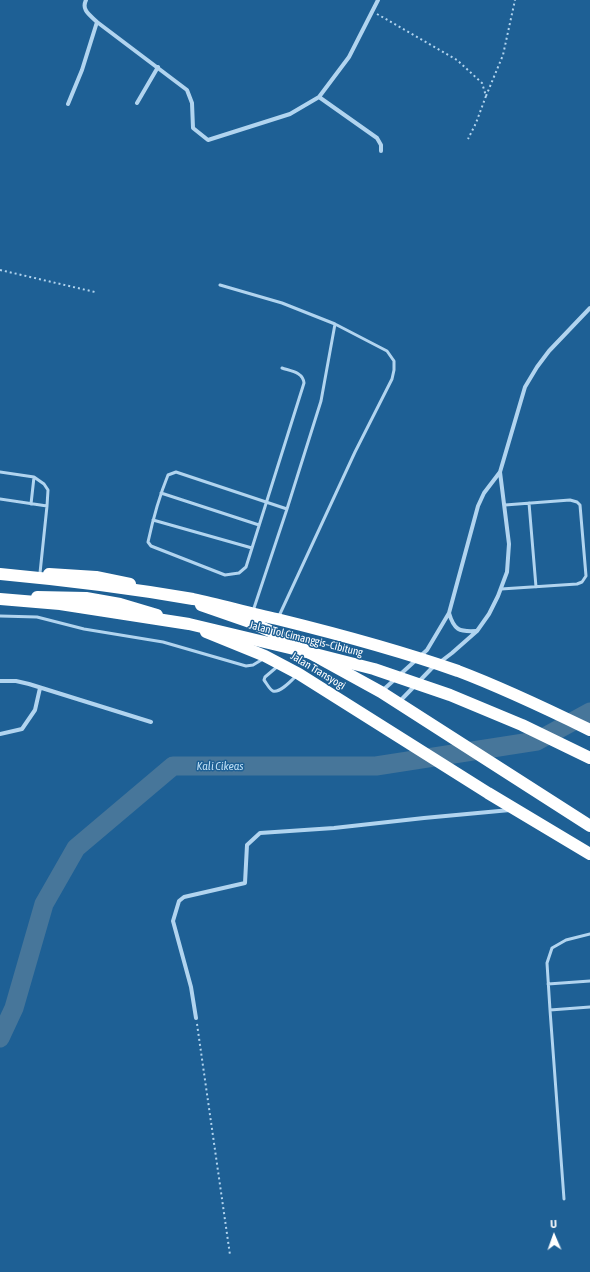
<!DOCTYPE html>
<meta charset="utf-8">
<style>
body{margin:0}
#map{position:relative;width:590px;height:1272px;overflow:hidden;background:#1e6095;font-family:"Asap Condensed",sans-serif}
canvas{display:block}
.north{position:absolute;left:534px;top:1216px;width:40px;height:40px;-webkit-text-stroke:3px #1e6095;paint-order:stroke;rotate:358deg;font-size:11px;font-weight:700;line-height:16px;text-align:center;color:#fff}
.north::after{content:'';display:block;margin:auto;width:14px;height:18px;background:#fff;clip-path:polygon(50% 0,100% 100%,50% 72%,0 100%)}
</style>
<div id="map">
<canvas width="590" height="1272"></canvas>
<div class="north">U</div>
</div>
<script>
const g = document.querySelector('canvas').getContext('2d');
g.lineJoin = 'round';
function trace(path, color, width, dash) { g.strokeStyle = color; g.lineWidth = width; g.lineCap = dash ? 'butt' : 'round'; g.setLineDash(dash || []); g.stroke(path); }
function drawText(font, color, halo, rows, align = 'center') {
  g.font = font + ' "Asap Condensed",sans-serif'; g.lineWidth = 3; g.setLineDash([]); g.textBaseline = 'middle'; g.strokeStyle = halo; g.fillStyle = color; for (const [text, x, y, turn = 0] of rows) {
    g.save(); g.translate(x, y); g.rotate((+turn || 0) * Math.PI / 180); g.textAlign = isNaN(turn) ? turn : align; if (halo) g.strokeText(text, 0, 0); g.fillText(text, 0, 0); g.restore();
  }
}
trace(new Path2D(`
 M0 1038 14 1008 44 904 76 848 173 766H376L537 741 590 712`), '#47769a', 19);
trace(new Path2D(`
 M377 14 457 60 482 83 486 96 476 123 468 139
 M486 96 503 55 515 0
 M0 270 95 292
 M197 1024 230 1255`), '#b1d4ef', 2, [2, 3]);
trace(new Path2D(`
 M220 285 282 303 335 324 387 351 394 361V370L392 379 355 452 279 616
 M282 368C291 371 303 372 304 383L246 567 239 573 225 575 151 546 148 542C153 519 159 497 168 475L176 472 287 509
 M0 472 34 477 31 504
 M34 477 44 484 48 490 47 506 40 573
 M161 493 259 525
 M0 499 47 506
 M529 503 536 587
 M153 520 252 548
 M501 589 577 584 582 582 586 576 580 505 577 502 570 500 505 505
 M253 611 287 509 321 401 335 324
 M0 616 37 617 84 629 163 642 246 666 253 665 263 659
 M278 666 265 677 264 680C267 684 270 690 273 691 280 693 291 681 296 676
 M590 934 566 940 552 948 547 963 550 1010 590 1007
 M548 984 590 981
 M550 1010 564 1199`), '#b1d4ef', 3);
trace(new Path2D(`
 M86 0C81 10 90 15 97 22L187 90 192 103 193 128 208 140 290 114 319 97 349 57 378 0
 M319 97 377 138 381 145V151
 M137 103 158 67
 M68 104 82 70 97 22
 M449 613C454 630 459 632 476 631
 M0 681H16L29 684 151 722
 M382 691 427 650 449 613 478 506 484 493 500 472 525 387 537 367 549 351 590 308
 M400 701 431 669 452 653 477 631 489 614 498 596 507 572 509 544 500 472
 M0 734 22 729 35 710 40 688
 M196 1018 191 987 173 921 179 901 184 897 245 883 247 845 260 833 334 828 424 818 510 810`), '#b1d4ef', 4);
trace(new Path2D(`
 M49 574 96 577 130 584
 M37 597 86 598 120 604 157 615
 M201 605 250 622 272 632 381 692 590 826
 M206 632 265 656 299 674 488 793 590 854`), '#fff', 12);
trace(new Path2D(`
 M0 574C65 580 129 588 193 599 221 605 249 613 277 619 338 634 398 650 458 671 503 688 547 709 590 730
 M0 599 60 604 189 624 319 655 374 669 450 695 522 725 590 758`), '#fff', 12);
drawText('11px', '#fff', '#1e6095', [
 ["Jalan Tol Cimanggis–Cibitung",306,639,14],
 ["Jalan Transyogi",318,671,31]
]);
drawText('italic 12px', '#bddef5', '#1e6095', [
 ["Kali Cikeas",220,766]
]);
</script>
